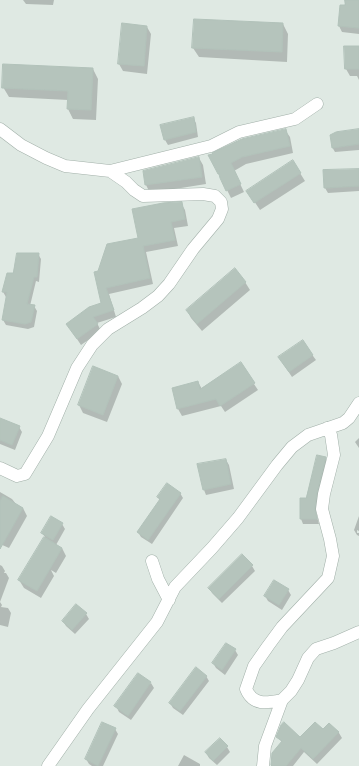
<!DOCTYPE html>
<style>
body{margin:0}
canvas{display:block;background:#dfe9e3}
</style>
<canvas width="359" height="766"></canvas>
<script>
const g = document.querySelector('canvas').getContext('2d');
g.lineJoin = 'round';
function paint(path, color) { g.fillStyle = color; g.fill(path, 'evenodd'); }
function trace(path, color, width, dash) { g.strokeStyle = color; g.lineWidth = width; g.lineCap = dash ? 'butt' : 'round'; g.setLineDash(dash || []); g.stroke(path); }
paint(new Path2D(`
 M23 0H54L53 5 26 4Z
 M346 0H359V34L342 32 339 26Z
 M283 24 288 34 287 62 199 57 193 48Z
 M147 27 151 34 147 74 123 71 119 64Z
 M359 47V80L357 76H350L346 69Z
 M93 69 98 79 96 120 73 119 68 109V100L9 97 3 87Z
 M193 118 196 123 198 137 168 145 165 140Z
 M285 130 290 137 293 153 246 164 234 171 244 192 231 198 210 156Z
 M359 130V150L335 152 332 147Z
 M199 158 203 165 206 184 150 193 146 185 144 171Z
 M359 170V191L328 193 325 188Z
 M300 173 305 181 260 210 252 198Z
 M181 203 185 210 188 226 174 228 178 246 146 252 153 284 109 294 116 317 97 323 101 331 81 345 67 324 102 304 99 272Z
 M38 254 41 259 39 282 36 281 30 306H34L37 311 34 327 28 329 6 325 3 320 7 297H6L3 292 14 274Z
 M245 282 250 290 202 331 191 318 187 310Z
 M302 341 316 360 292 377 282 362Z
 M118 376 122 384 107 422 83 413 79 405Z
 M198 382 202 389 254 384 258 390 225 412 221 406 182 416 178 409 173 388Z
 M0 419 19 427 22 432 15 450 0 444Z
 M359 438V448L355 442Z
 M325 458 328 463 317 512 316 513 319 524H303L301 519 306 499Z
 M226 460 229 465 234 489 206 495 204 490 199 465Z
 M0 492 12 499 16 504 23 508 27 516 9 548 0 544Z
 M180 493 183 498 152 544 141 537 138 532 160 501 158 497Z
 M359 516V531L357 530V533H359V536L357 535 354 530Z
 M62 524 65 529 56 545 62 548 66 556 56 573 51 570 54 576 41 598 24 588 19 580 45 537 42 533Z
 M0 561V565L2 566 5 571 4 573H6L9 578 0 602 2 605 1 607 8 608 11 613 8 627 0 625Z
 M252 566 255 571 222 603 212 593 209 588Z
 M274 581 288 590 291 595 282 610 268 601 265 596Z
 M76 605 86 614 89 619 75 634 66 626 63 621Z
 M235 650 238 655 225 675 216 668 213 663Z
 M206 676 209 681 183 715 173 708 170 703Z
 M151 683 154 688 131 720 119 712 116 706Z
 M329 724 339 733 342 738 317 764 304 752 293 766H272L282 743 278 736 300 739 323 730Z
 M115 729 118 734 103 766H92L89 764 86 759Z
 M220 739 227 747 230 752 217 765 209 758 206 752Z
 M184 755 200 764V766H178Z`), '#0003');
const building = new Path2D(`
 M345 0H359V28L338 26 340 5H345Z
 M194 19 283 23 282 52 192 48Z
 M122 23 147 26 144 66 118 64Z
 M344 46H359V69H345Z
 M3 64 93 68 91 110 67 109 68 91 2 88Z
 M194 117 196 132 164 140 160 125Z
 M286 129 290 146 242 157 231 163 241 184 226 191 220 178 219 174H218L208 155 213 154 212 153 242 139Z
 M359 129V144L332 148 330 135 336 132Z
 M199 157 202 177 145 185 143 171Z
 M293 160 301 173 254 203 246 191Z
 M359 169V186L324 188 323 170Z
 M182 202 185 219 171 222 175 240 143 246 150 278 106 288 114 310 93 317 98 324 77 339 66 324 89 307 101 303 94 272 98 271 107 244 138 238 132 209 163 203Z
 M17 253H39L37 277H34L27 304 35 305 31 322 25 324 2 320 7 292H2L7 273H13Z
 M235 268 246 282 197 324 186 310Z
 M303 340 313 355 289 372 278 357Z
 M241 362 255 383 220 406 216 399 177 409 172 388 198 381 200 389Z
 M93 366 118 376 103 415 78 405Z
 M0 418 20 426 12 445 0 440Z
 M317 455 326 457 317 493 315 508 317 519H300V498H306Z
 M226 459 231 484 203 490 197 464Z
 M167 483 181 493 148 540 137 532 160 499 157 497Z
 M3 496 23 508 0 549V502Z
 M51 516 63 523 53 540 41 533Z
 M44 537 62 548 37 591 18 580Z
 M242 554 253 565 219 599 208 588Z
 M274 580 289 589 279 605 264 596Z
 M76 604 87 613 72 630 62 621Z
 M226 643 236 649 222 670 212 663Z
 M196 667 207 676 180 711 169 703Z
 M138 673 151 682 128 716 114 706Z
 M102 722 116 728 98 766 85 759Z
 M284 722 300 737 315 722 323 729 329 723 339 732 313 759 301 748 286 766H272L271 765 272 753 282 741 276 737 281 725Z
 M220 738 228 746 213 761 205 752Z`);
paint(building, '#b5c4bc');
trace(building, '#b2c2ba', 1);
const minor = new Path2D(`
 M0 129 21 145 46 158 65 166 110 171 126 182 134 190 143 196 203 194 215 196 221 202 222 209 218 219 193 249 169 284 158 296 142 308 108 329 92 345 77 368 48 436 25 474 17 476 0 468
 M110 171 211 146 239 132 295 119 317 104
 M152 561 158 579 169 600
 M282 700C267 703 253 706 246 689L254 666 268 646 282 627 328 578 333 556 330 539 322 509 324 494 334 455 331 435 327 428
 M48 766 88 709 157 622 175 587 212 548 238 518 277 465 292 447 308 435 343 423 349 418 359 403
 M263 766 265 746 282 700 291 691 298 680 308 658 316 649 334 643 359 632`);
trace(minor, '#a2b0a9', 13);
trace(minor, '#fff', 12);
</script>
